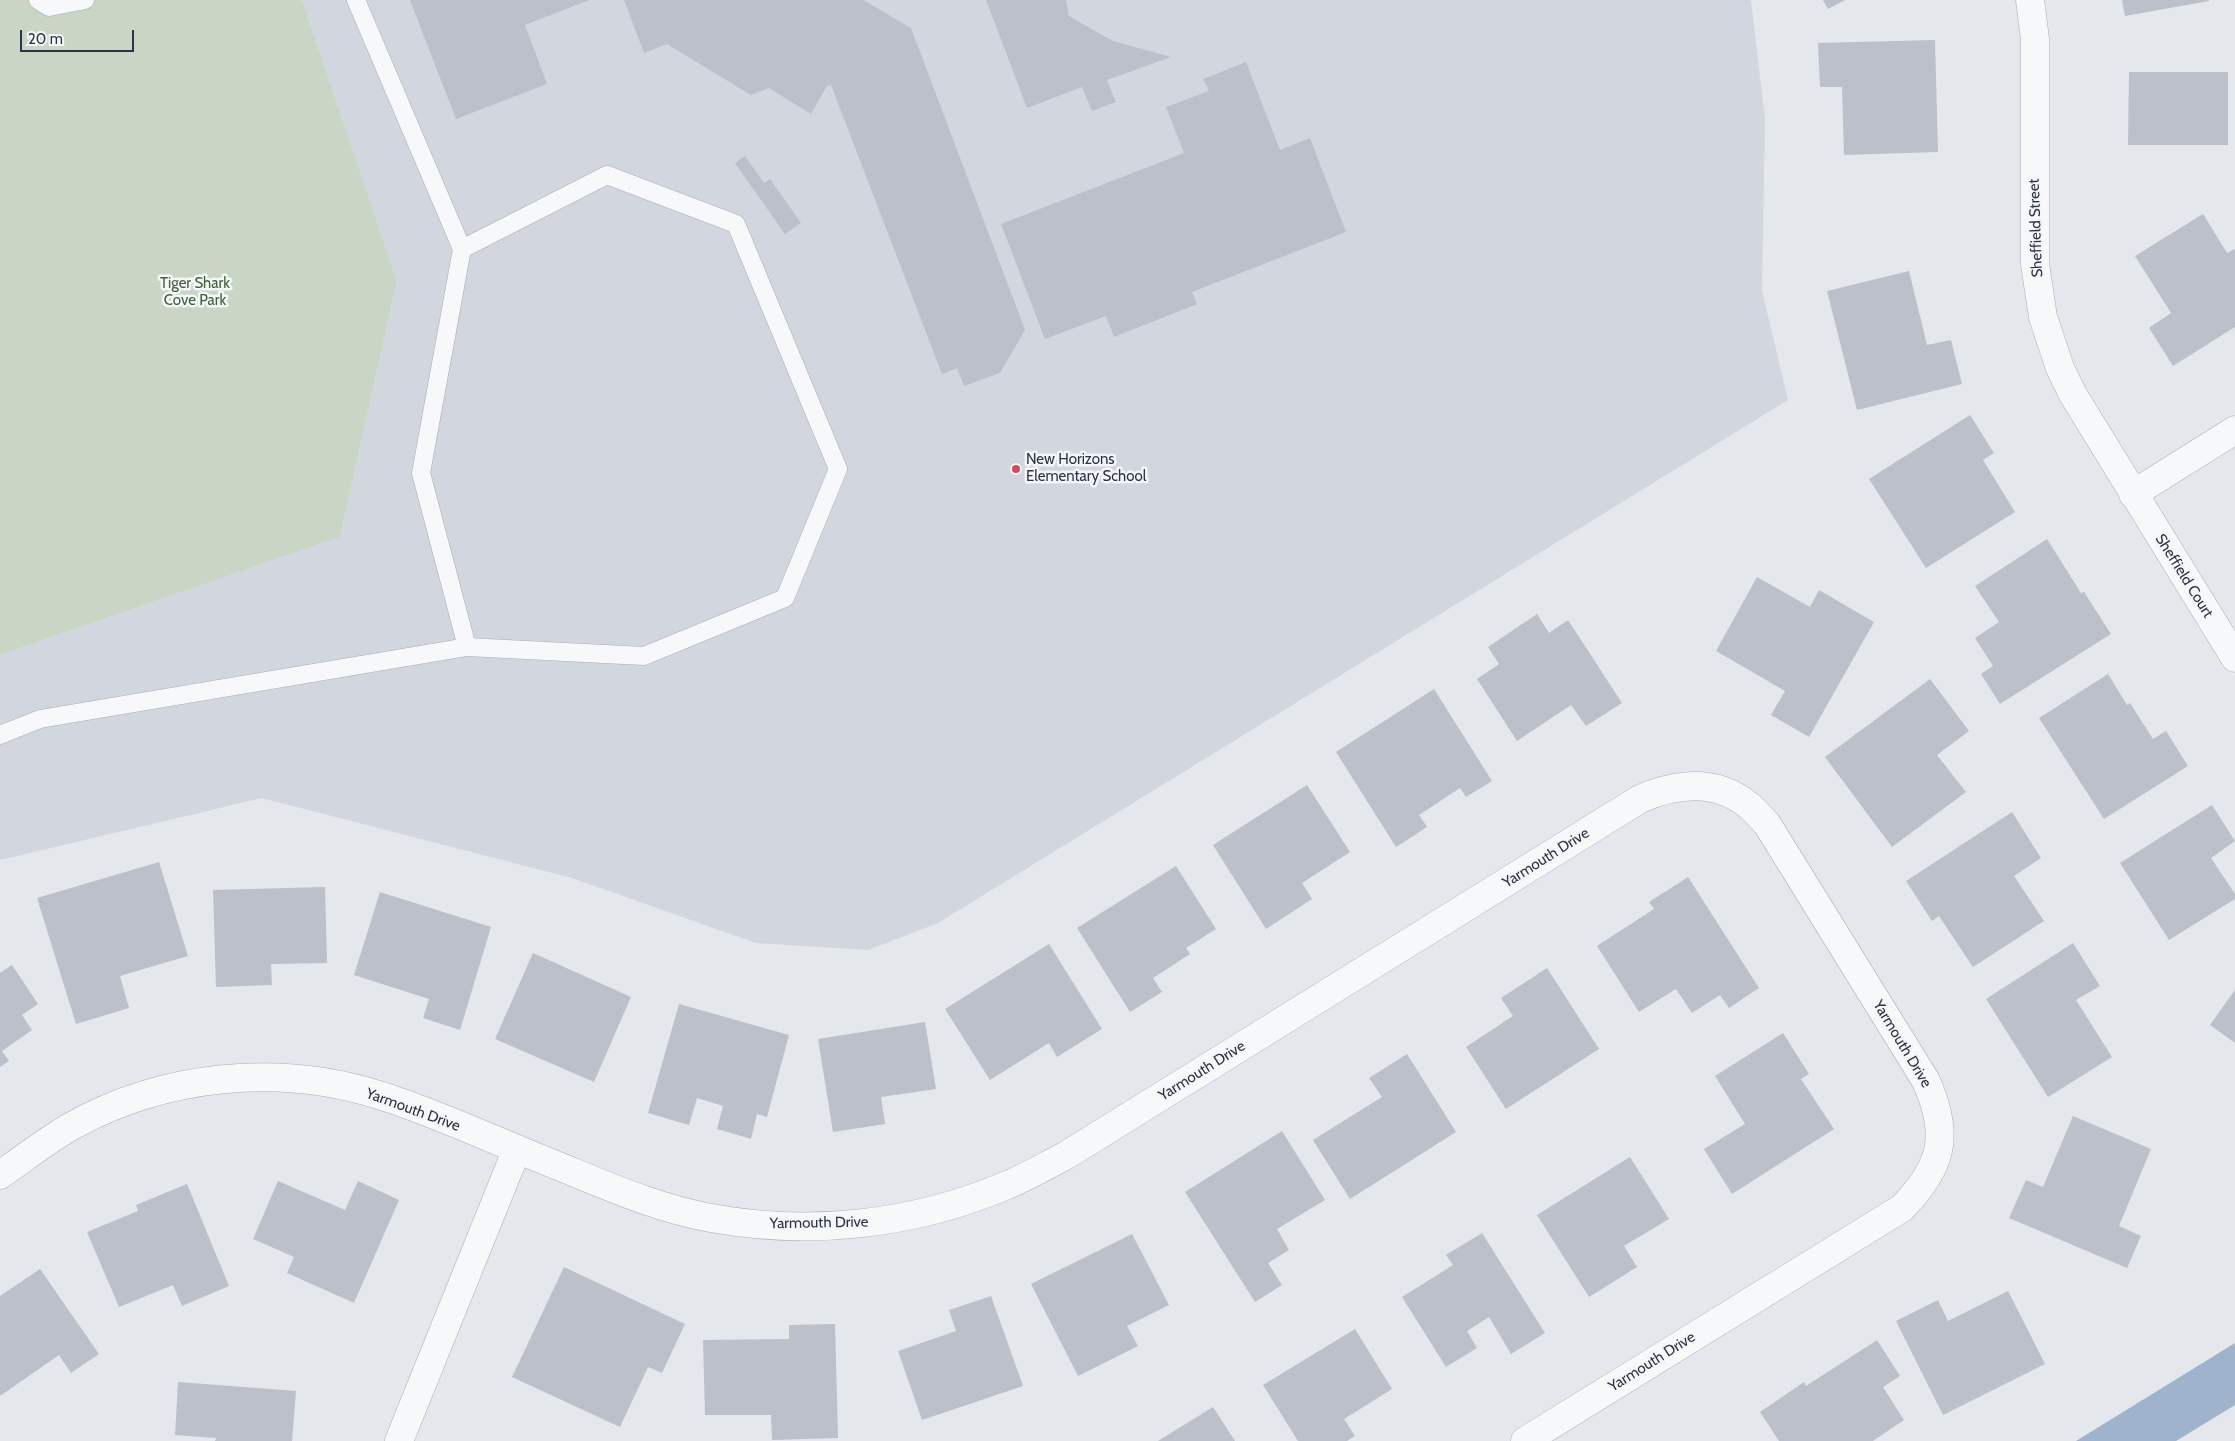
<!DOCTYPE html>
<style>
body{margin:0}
#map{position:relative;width:2235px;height:1441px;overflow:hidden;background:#e4e7ec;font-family:Cabin,sans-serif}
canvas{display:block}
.scale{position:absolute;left:20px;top:30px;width:114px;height:22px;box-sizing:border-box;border:2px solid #2b3445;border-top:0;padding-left:6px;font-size:15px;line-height:18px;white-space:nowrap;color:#2b3445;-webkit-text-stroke:4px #f4f6f9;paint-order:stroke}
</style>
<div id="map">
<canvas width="2235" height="1441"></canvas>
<div class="scale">20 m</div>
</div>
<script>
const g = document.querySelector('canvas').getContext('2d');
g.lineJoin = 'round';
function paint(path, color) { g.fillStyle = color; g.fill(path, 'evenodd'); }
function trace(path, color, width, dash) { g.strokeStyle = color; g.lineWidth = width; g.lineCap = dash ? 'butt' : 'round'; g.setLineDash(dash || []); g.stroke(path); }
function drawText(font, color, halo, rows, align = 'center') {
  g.font = font + ' Cabin,sans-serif'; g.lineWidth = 5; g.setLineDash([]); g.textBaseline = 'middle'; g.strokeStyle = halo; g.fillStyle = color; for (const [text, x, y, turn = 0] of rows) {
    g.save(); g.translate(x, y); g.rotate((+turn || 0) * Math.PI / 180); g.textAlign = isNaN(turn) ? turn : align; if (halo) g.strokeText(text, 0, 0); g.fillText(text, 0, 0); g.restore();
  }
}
paint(new Path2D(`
 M302 0H1751L1765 120 1762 291 1788 400 938 923 868 950 756 943 572 878 262 798 0 860V655L340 537 397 281Z`), '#d2d6de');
paint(new Path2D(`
 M0 0H302L397 281 340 537 0 655Z`), '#c9d6c5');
paint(new Path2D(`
 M2235 1343V1405L2176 1441H2076Z`), '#9fb4cc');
paint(new Path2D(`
 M410 0H589L525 25 547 84 456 119Z
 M624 0H863L911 28 1025 330 1000 373 964 386 957 368 942 374 831 85 827 86 811 114 769 88 751 95 667 44 644 53Z
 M986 0H1066L1069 16 1113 41 1171 57 1107 80 1116 102 1092 111 1082 87 1027 108Z
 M1823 0H1845L1828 9Z
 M2122 0H2209V1L2125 16Z
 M1935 40 1938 152 1844 155 1842 87H1820L1818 43Z
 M1246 62 1280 150 1310 138 1346 232 1192 292 1197 304 1114 337 1106 316 1045 339 1001 224 1184 153 1166 107 1209 91 1203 79Z
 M2129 72H2228V145H2128Z
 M745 156 764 183 770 179 801 223 785 234 735 163Z
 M2203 214 2227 253 2235 249V327L2173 366 2149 328 2171 313 2135 256Z
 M1909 271 1927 345 1951 340 1962 384 1857 410 1827 291Z
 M1970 415 1994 453 1983 460 2015 512 1926 568 1869 479Z
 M2047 539 2081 593 2084 592 2111 634 2000 704 1981 674 1993 666 1975 638 1999 622 1975 586Z
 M1757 577 1810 607 1819 590 1874 622 1809 737 1771 715 1785 691 1716 651Z
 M1537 614 1549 633 1568 620 1622 703 1586 726 1571 705 1517 741 1477 679 1499 664 1488 647Z
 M2108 674 2127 705 2130 703 2153 739 2166 731 2188 766 2104 819 2039 718Z
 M1930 679 1969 731 1937 755 1966 792 1892 847 1825 757Z
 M1434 689 1492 781 1466 797 1460 788 1419 815 1427 827 1396 847 1336 752Z
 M1307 785 1350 852 1302 883 1312 899 1266 929 1213 845Z
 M2212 805 2235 841 2211 858 2235 894V899L2169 940 2120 863Z
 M2012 812 2041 858 2014 876 2044 921 1973 967 1939 916 1932 921 1906 881Z
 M159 862 188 956 120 976 129 1008 76 1024 37 898Z
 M1176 866 1216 929 1186 948 1190 954 1153 978 1162 992 1130 1012 1077 928Z
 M1688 877 1759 988 1729 1008 1720 995 1692 1013 1676 989 1639 1012 1597 946 1654 909 1649 902Z
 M325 887 327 963 271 964 272 985 216 987 213 890Z
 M380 892 491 927 460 1030 423 1018 429 999 354 975Z
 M2073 943 2100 986 2076 1000 2112 1057 2048 1097 1986 999Z
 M1049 944 1102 1029 1057 1057 1049 1043 990 1080 945 1009Z
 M533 953 631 997 594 1082 495 1039Z
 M12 965 38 1004 22 1015 32 1030 2 1051 9 1061 0 1067V973Z
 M1547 968 1599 1049 1506 1109 1466 1047 1513 1016 1501 998Z
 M2235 990V1043L2210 1025Z
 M679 1004 789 1035 767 1117 757 1114 751 1139 717 1129 723 1106 697 1098 689 1125 648 1113Z
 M925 1022 936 1089 881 1097 885 1124 833 1132 818 1039Z
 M1783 1033 1809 1074 1801 1079 1834 1129 1732 1194 1704 1149 1745 1124 1715 1076Z
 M1407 1054 1456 1132 1350 1199 1313 1140 1382 1097 1369 1078Z
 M2073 1116 2151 1149 2119 1226 2141 1236 2127 1268 2009 1218 2026 1180 2043 1187Z
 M1282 1131 1325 1200 1277 1229 1289 1250 1268 1263 1282 1285 1255 1302 1185 1192Z
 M1630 1157 1669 1219 1624 1246 1637 1267 1589 1297 1537 1215Z
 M278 1181 345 1210 358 1181 399 1200 354 1303 287 1273 294 1257 253 1239Z
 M187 1184 229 1286 182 1306 173 1285 119 1307 87 1232 138 1211 136 1205Z
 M1482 1233 1545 1333 1511 1354 1489 1317 1467 1331 1477 1348 1446 1367 1402 1297 1453 1265 1446 1255Z
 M1132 1234 1169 1305 1127 1326 1138 1346 1078 1376 1031 1284Z
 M564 1267 685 1324 662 1373 648 1367 620 1427 512 1377Z
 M40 1269 99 1354 71 1373 59 1355 0 1396V1296Z
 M2008 1291 2045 1364 1943 1415 1896 1321 1938 1300 1948 1321Z
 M991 1296 1023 1386 922 1420 898 1351 956 1331 949 1310Z
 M835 1324 838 1438 772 1440 771 1415H705L703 1340 789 1339V1325Z
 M1355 1329 1392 1389 1344 1419 1355 1436 1347 1441H1298L1263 1385Z
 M1877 1340 1900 1376 1883 1387 1904 1420 1873 1441H1779L1760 1412 1804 1382 1806 1386Z
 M178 1382 296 1391 292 1441H215L216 1438 175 1435Z
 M1213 1407 1235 1441H1158Z`), '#bbc0ca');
const service = new Path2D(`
 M38 0 49 7 85 0
 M462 249 607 175 736 224 838 469 785 598 644 656 467 647
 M0 735 40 719 467 647 421 473 462 249 356 0`);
const minor = new Path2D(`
 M2030 0 2035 39V264L2043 317 2060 368 2072 393 2235 658
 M2133 494 2235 430
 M0 1175C23 1159 46 1141 70 1127 164 1074 280 1063 382 1096 439 1114 495 1141 551 1163 603 1184 655 1208 711 1218 809 1236 912 1225 1005 1186 1025 1178 1045 1166 1065 1156L1640 799C1675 784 1715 778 1748 805 1755 810 1761 818 1767 824L1926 1081C1950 1135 1943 1166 1902 1208L1525 1441
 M399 1441 517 1149`);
trace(service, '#a9aeb7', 19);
trace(minor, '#a9aeb7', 29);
trace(service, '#f7f8fa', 18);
trace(minor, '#f7f8fa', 28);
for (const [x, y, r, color] of [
 [1016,469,5,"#d1495b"]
]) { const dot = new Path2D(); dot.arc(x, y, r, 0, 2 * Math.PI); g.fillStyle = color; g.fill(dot); trace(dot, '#f4f6f9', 2); }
drawText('15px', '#2b3445', '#f4f6f9', [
 ["Sheffield Street",2036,228,-92],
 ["Sheffield Court",2184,576,58],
 ["Yarmouth Drive",1546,858,-32],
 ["Yarmouth Drive",1902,1044,59],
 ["Yarmouth Drive",1202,1071,-32],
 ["Yarmouth Drive",413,1110,20],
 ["Yarmouth Drive",819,1223,-1],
 ["Yarmouth Drive",1652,1362,-32]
]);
drawText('15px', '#3f6138', '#f4f6f9', [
 ["Tiger Shark",195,284],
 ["Cove Park",195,301]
]);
drawText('15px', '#2b3445', '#f4f6f9', [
 ["New Horizons",1026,460],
 ["Elementary School",1026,477]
], 'left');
</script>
